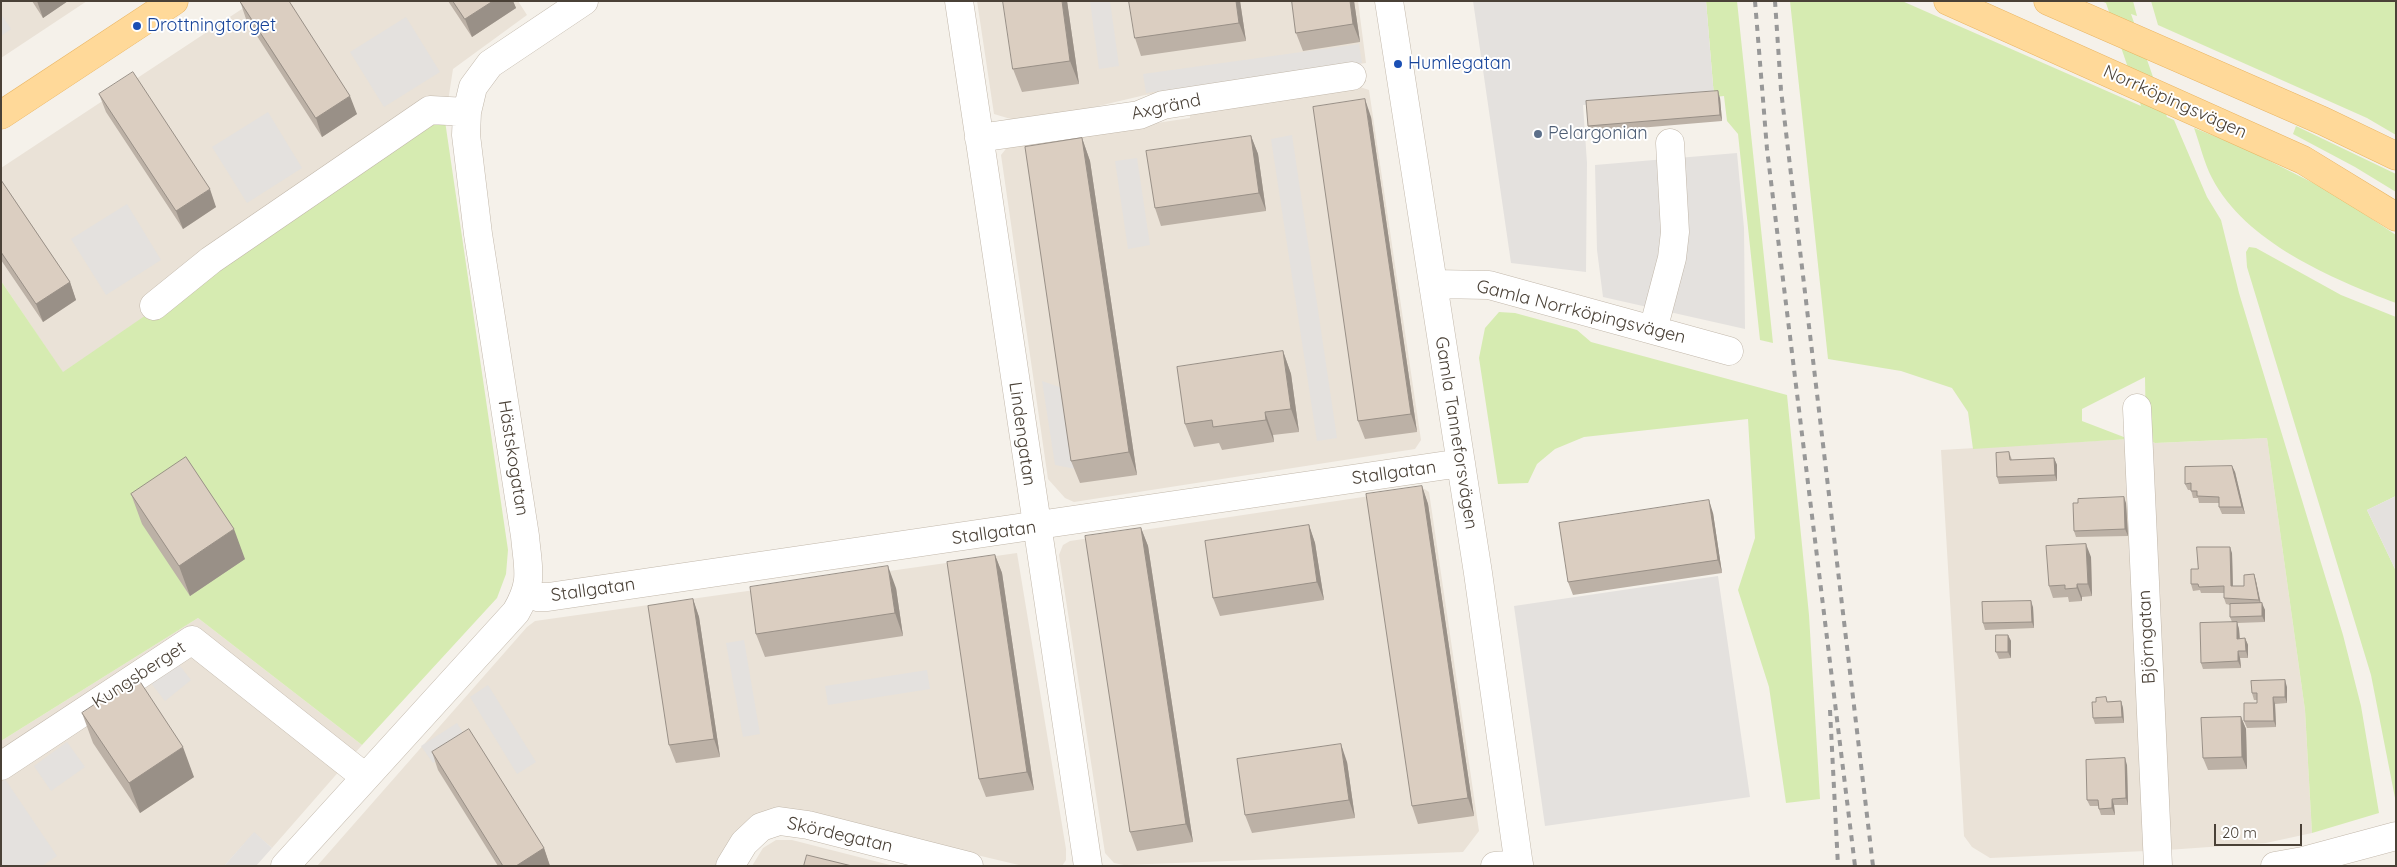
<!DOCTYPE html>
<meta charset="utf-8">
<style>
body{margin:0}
#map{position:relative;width:2397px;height:867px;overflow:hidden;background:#f5f1ea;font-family:Quicksand,sans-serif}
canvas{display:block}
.frame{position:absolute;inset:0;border:2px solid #4a4137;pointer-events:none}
.scale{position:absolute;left:2214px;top:824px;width:88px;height:22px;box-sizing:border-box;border:2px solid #4a4137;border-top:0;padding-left:6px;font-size:15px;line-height:18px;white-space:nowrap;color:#4a4137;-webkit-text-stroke:4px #fff;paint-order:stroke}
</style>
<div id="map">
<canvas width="2397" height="867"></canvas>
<div class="frame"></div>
<div class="scale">20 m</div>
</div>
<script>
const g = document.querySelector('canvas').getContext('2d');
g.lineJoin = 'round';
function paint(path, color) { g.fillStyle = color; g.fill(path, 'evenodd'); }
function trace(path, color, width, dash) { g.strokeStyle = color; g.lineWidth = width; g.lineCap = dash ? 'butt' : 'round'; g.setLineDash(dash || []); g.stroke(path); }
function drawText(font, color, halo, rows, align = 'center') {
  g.font = font + ' Quicksand,sans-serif'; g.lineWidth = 4; g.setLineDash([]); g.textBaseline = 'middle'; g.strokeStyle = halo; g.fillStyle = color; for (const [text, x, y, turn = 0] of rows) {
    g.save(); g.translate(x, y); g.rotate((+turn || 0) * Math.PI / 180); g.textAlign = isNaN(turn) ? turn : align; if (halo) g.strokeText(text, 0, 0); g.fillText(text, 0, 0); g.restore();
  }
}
paint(new Path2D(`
 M1 1H87L1 58Z
 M254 1H518L527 15 453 69 445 121 426 123 63 373 1 281V168Z
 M977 1H1358L1366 63 1145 95 1086 109 1014 120 994 114Z
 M1357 86 1369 90 1421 440 1415 449 1074 502 1065 498 1048 479 1001 155 1009 145 1190 118V111Z
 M2267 438 2305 710 2312 833 2266 843 2167 850 2146 439 2155 443Z
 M2129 439 2146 851 1990 858 1972 847 1964 836 1941 450Z
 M1423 488 1429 492 1479 831 1463 852 1124 865 1114 863 1105 853 1059 555 1063 545 1070 541Z
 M1017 553 1066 849V860L1062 866H1023L783 809 716 866H317L527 627 535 621Z
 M198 618 362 745 272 848 254 833 224 866H1V741Z
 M776 840H792L894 866H752L763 848Z`), '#eae2d7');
paint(new Path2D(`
 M1706 1H1737L1773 343 1760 340 1738 134 1727 121 1724 96 1714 97Z
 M1790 1H1902L2141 106 2106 3 2101 1H2133L2137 16 2131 14 2167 117 2174 120 2207 197 2221 220 2239 293 2343 635 2361 706 2379 813 2312 833 2305 710 2267 438 2155 443 2146 439 2145 377 2082 409V421L2129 439 1973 449 1968 412 1952 388 1901 371 1828 359Z
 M2151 1H2396V135L2367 118 2158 25Z
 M445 121 508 550 506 574 497 598 362 745 198 618 1 741V281L63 372 426 123Z
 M2296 126 2396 174V192L2355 167 2293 134Z
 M2194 128 2244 148 2333 193 2396 235V303C2332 279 2245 242 2212 178 2204 163 2200 144 2194 128Z
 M2249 247 2256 248 2341 295 2396 317V496L2367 510 2396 571V803L2371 675 2247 267 2246 252Z
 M1499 312 1515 313 1577 330 1591 342 1787 395 1809 615 1820 799 1786 803 1769 687 1738 590 1755 538 1748 419 1584 437 1555 449 1537 464 1528 483 1498 484 1479 358 1485 328Z`), '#d6ebb1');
paint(new Path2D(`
 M1090 1H1110L1119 66 1099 69Z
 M1473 1H1706L1714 97 1583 105 1587 163 1586 272 1511 263Z
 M1 14 11 29 1 36Z
 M406 17 440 72 384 107 350 52Z
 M1359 44 1362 63 1146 93 1143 74Z
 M268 112 302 168 247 203 212 147Z
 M1292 135 1337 438 1317 441 1271 139Z
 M1737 153 1744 228 1745 329 1603 297 1597 250 1595 165Z
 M1137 158 1150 245 1128 249 1115 161Z
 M127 204 161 260 106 295 71 239Z
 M1042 381 1065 389 1076 469 1055 465Z
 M2396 496V571L2367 510Z
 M1718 576 1750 797 1545 826 1514 606Z
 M744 640 760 734 743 737 726 643Z
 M176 661 191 680 165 701 150 682Z
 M927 670 930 689 828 705 825 686Z
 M488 685 536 762 517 774 470 697Z
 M457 723 468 741 433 763 421 746Z
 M67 742 85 767 51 791 34 766Z
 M5 779 57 856 42 866H1V782Z
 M254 832 272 848 256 866H224Z`), '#e4e1de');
const minor = new Path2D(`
 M959 1 1088 866
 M1389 1 1478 573 1519 866
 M979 138 1139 115 1163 105 1352 76
 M1433 284 1489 285 1729 351
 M154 306 211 260 430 110 467 112
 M1653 330 1672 258 1675 232 1670 143
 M2137 408 2158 866
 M527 593 538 597H548L1461 463
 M1 766 192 640 365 777
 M285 866 516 612C534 581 528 570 525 536L478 234 466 135 467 112 473 87 490 64 584 1
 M730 866 744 843 761 827 779 821 808 825 969 866
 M1495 866 1519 864
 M2275 866 2303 861 2396 836`);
const major = new Path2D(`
 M1948 1 2303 160 2396 217
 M2048 1 2323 121 2396 156
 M1 115 174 1`);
trace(minor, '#c2b8ab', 29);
trace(major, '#e9b563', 29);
trace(minor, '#fff', 28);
trace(major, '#ffd999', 28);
trace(new Path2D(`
 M1755 1 1767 149 1855 866
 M1775 1 1781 90 1873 866
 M1830 710 1838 866`), '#989898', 4, [6, 6]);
paint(new Path2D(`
 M32 1H68L43 18Z
 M240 1 357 114 322 137 246 19Z
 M448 1H513L516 8 472 37Z
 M1067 1 1079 84 1022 92 1013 69Z
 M1240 1 1246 41 1141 56 1135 38Z
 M1292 1H1354L1360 42 1303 51 1296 33Z
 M99 94 216 207 183 229 106 112Z
 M1720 98 1722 121 1591 132 1588 126Z
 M1371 117 1417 432 1365 439 1358 421Z
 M1251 136 1258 154 1266 211 1161 226 1155 208Z
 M1082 138 1090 161 1137 475 1080 483 1071 461Z
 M1 180 70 282 76 300 43 322 1 260Z
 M1283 351 1291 374 1299 432 1273 435 1274 442 1222 450 1219 443 1194 447 1185 424Z
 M2009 452 2012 460 2054 458 2057 465V481L1999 484 1997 477Z
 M2232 466 2235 472 2245 514H2222L2219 507V503H2199L2198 498H2193L2191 490H2188L2185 484Z
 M1422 486 1428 504 1474 816 1418 824 1412 806Z
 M131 494 245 559 190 596 142 524Z
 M2126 503 2128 536 2076 537 2074 531Z
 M1713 513 1722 573 1573 595 1568 582Z
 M1309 525 1315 543 1324 600 1220 616 1213 598Z
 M1141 528 1148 546 1193 842 1137 851 1130 832Z
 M2232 553 2233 586H2244L2254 574 2256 581 2261 603 2265 610V622L2237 623 2239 629 2240 639 2245 638 2248 645V658H2240L2241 668 2203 669 2201 663 2232 622 2230 617V605L2226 604 2224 598V593H2201L2200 590 2193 591 2191 584 2198 569Z
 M995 555 1002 573 1034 790 986 797 979 779Z
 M2091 557 2092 596 2082 597V601L2069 602 2068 597 2053 598 2049 586Z
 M896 588 903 636 765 657 756 634Z
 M693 599 699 617 720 757 676 763 669 745Z
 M2033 607 2034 628 1985 630 1983 623Z
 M2008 635 2011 641V658L1999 659 1996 652Z
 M2287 687V703L2275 704 2276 727 2247 728 2244 721 2257 703V700H2254L2252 693Z
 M2121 701 2123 708 2124 723 2095 724 2093 718 2108 702Z
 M82 713 194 777 140 813 93 743Z
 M2241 717 2246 729 2247 769 2208 770 2203 758Z
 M432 752 544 848 550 866H498L438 770Z
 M1347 762 1355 818 1252 833 1245 815Z
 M2127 765 2128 805H2114L2115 815H2101L2098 806H2090L2087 800Z`), '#bcb1a6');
paint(new Path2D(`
 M37 1H68L43 18Z
 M493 1H513L516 8 472 37 465 19Z
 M1062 1H1067L1079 84 1070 61Z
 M1236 1H1240L1246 41 1239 23Z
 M1350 1H1354L1360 42 1353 24Z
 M1718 91 1720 98 1722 121 1720 115Z
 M350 96 357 114 322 137 316 118Z
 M1365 99 1371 117 1417 432 1411 414Z
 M1251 136 1258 154 1266 211 1259 193Z
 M1082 138 1090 161 1137 475 1129 452Z
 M210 189 216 207 183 229 176 211Z
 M70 282 76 300 43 322 36 304Z
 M1283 351 1291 374 1299 432 1291 409Z
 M1265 412 1273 435 1274 442 1266 420Z
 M2054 458 2057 465V481L2055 475Z
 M2232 466 2235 472 2245 514 2242 507Z
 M1422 486 1428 504 1474 816 1468 798Z
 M2124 497 2126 503 2128 536 2125 529Z
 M1709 500 1713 513 1722 573 1718 560Z
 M1309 525 1315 543 1324 600 1317 582Z
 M1141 528 1148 546 1193 842 1186 824Z
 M234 529 245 559 190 596 179 566Z
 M2086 544 2091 557 2092 596 2088 584Z
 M2230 547 2232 553 2233 593 2231 586Z
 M995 555 1002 573 1034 790 1027 772Z
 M888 566 896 588 903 636 895 613Z
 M2254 574 2256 581 2261 606 2259 600Z
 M2077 584 2082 597V601L2077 588Z
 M693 599 699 617 720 757 714 739Z
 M2031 601 2033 607 2034 628 2032 622Z
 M2262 603 2265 610V622L2262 616Z
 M2237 622 2239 629 2240 645 2237 639Z
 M2008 635 2011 641V658L2008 652Z
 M2245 638 2248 645V658L2246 651Z
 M2238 651 2240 658 2241 668 2238 661Z
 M2285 680 2287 687V703L2285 697Z
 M2273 697 2275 704 2276 727 2274 721Z
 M2121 701 2123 708 2124 723 2122 717Z
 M2241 717 2246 729 2247 769 2242 757Z
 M1341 744 1347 762 1355 818 1349 800Z
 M183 747 194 777 140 813 129 783Z
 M2125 758 2127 765 2128 805 2126 798Z
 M2112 799 2114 805 2115 815 2112 808Z
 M544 848 550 866H516Z`), '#999087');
const building = new Path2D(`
 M240 1H289L350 96 316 118Z
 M453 1H493L465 19Z
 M1003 1H1062L1070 61 1013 69Z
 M1129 1H1236L1239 23 1135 38Z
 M1292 1H1350L1353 24 1296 33Z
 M133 72 210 189 176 211 99 94Z
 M1718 91 1720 115 1588 126 1586 101Z
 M1365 99 1411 414 1358 421 1313 107Z
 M1251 136 1259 193 1155 208 1146 151Z
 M1082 138 1129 452 1071 461 1025 147Z
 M1 180 70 282 36 304 1 252Z
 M1283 351 1291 409 1265 412 1266 420 1213 427 1212 420 1185 424 1177 367Z
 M2009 452 2010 460 2054 458 2055 475 1997 477 1996 453Z
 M186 457 234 529 179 566 131 494Z
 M2232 466 2242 507H2219V497L2197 496V491H2191V483L2185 484V467Z
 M1422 486 1468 798 1412 806 1366 494Z
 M2124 497 2125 529 2074 531 2073 503H2078V499Z
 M1709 500 1718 560 1568 582 1559 523Z
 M1309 525 1317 582 1213 598 1205 541Z
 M1141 528 1186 824 1130 832 1085 536Z
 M2086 544 2088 584H2077V588L2065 589V585L2049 586 2046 546Z
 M2197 547H2230L2231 586H2244V575L2254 574 2259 600 2224 598V586L2199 587 2198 584H2191V569H2198Z
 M995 555 1027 772 979 779 947 562Z
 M888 566 895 613 756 634 750 587Z
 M693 599 714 739 669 745 648 606Z
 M2031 601 2032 622 1983 623 1982 602Z
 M2262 603V616L2230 617V604Z
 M2237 622V639L2245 638 2246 651H2238V661L2201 663 2200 623Z
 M1996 635H2008V652H1996Z
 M137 677 183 747 129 783 82 713Z
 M2285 680V697H2273L2274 721H2244V703H2257V693H2252L2251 681Z
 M2106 697 2107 702 2121 701 2122 717 2093 718 2092 702H2096V698Z
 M2241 717 2242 757 2203 758 2201 718Z
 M469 729 544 848 516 866H503L432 752Z
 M1341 744 1349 800 1245 815 1237 759Z
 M2125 758 2126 798 2112 799V808L2099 809 2098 800H2087L2086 760Z
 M807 855 852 866H804Z`);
paint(building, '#dbcec1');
trace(building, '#999087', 1);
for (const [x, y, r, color] of [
 [137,26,5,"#1a4fb4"],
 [1398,64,5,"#1a4fb4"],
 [1538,134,5,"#5c6f8a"]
]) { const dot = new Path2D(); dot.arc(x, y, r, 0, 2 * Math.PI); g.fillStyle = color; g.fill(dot); trace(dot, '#fff', 2); }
drawText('18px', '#164399', '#fff', [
 ["Drottningtorget",147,26],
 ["Humlegatan",1408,64]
], 'left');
drawText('18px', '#4a4137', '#fff', [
 ["Norrköpingsvägen",2175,102,24],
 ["Axgränd",1166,107,-12],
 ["Gamla Norrköpingsvägen",1581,312,14],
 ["Gamla Tanneforsvägen",1456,433,81],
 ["Lindengatan",1022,434,82],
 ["Hästskogatan",513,458,81],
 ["Stallgatan",1394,473,-8],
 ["Stallgatan",994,533,-8],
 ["Stallgatan",593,590,-8],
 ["Björngatan",2147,637,-93],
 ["Kungsberget",139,675,-33],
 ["Skördegatan",840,835,13]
]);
drawText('18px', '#4e5e75', '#fff', [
 ["Pelargonian",1548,134]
], 'left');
</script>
